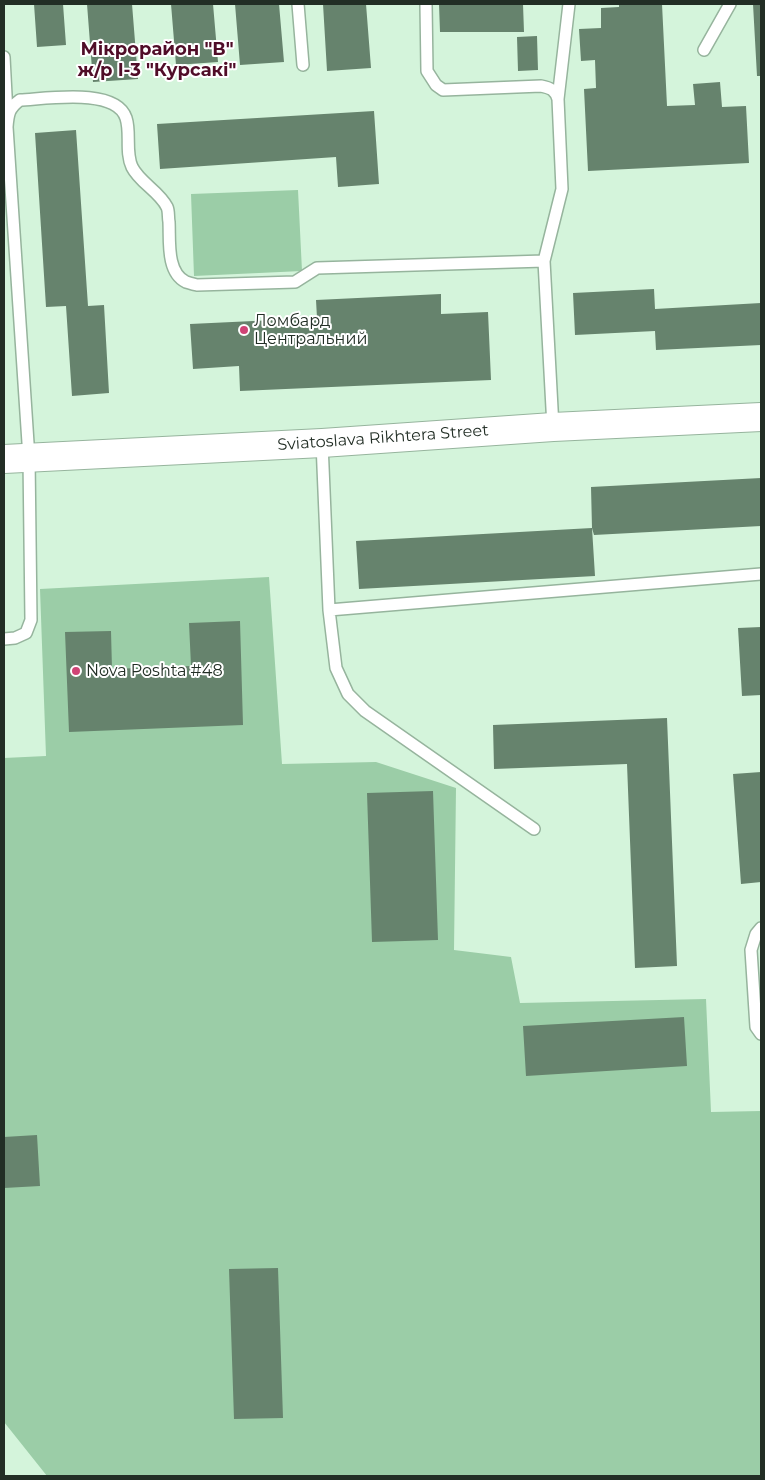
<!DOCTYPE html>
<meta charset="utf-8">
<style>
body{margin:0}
#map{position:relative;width:765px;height:1480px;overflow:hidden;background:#d4f4db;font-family:Montserrat,sans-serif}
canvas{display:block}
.frame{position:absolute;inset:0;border:5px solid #222e25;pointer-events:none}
</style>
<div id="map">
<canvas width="765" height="1480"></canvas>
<div class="frame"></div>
</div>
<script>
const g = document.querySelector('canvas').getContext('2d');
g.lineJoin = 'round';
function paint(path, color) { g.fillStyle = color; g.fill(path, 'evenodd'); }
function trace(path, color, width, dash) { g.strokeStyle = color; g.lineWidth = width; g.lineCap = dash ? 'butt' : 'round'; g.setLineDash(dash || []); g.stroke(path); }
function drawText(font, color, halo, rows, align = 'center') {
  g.font = font + ' Montserrat,sans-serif'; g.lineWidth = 4; g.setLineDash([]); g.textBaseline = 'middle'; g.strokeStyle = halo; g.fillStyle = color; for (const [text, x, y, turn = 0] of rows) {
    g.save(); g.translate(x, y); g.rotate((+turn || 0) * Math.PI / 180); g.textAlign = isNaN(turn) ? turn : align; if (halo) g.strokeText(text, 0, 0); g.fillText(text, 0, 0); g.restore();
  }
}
paint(new Path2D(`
 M298 190 302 271 194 276 191 194Z
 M269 577 282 764 376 762 456 788 454 950 511 957 520 1003 706 999 711 1112 761 1111V1476H47L4 1422V758L46 756 40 589Z`), '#9bcda7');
paint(new Path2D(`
 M34 4H63L66 45 37 47Z
 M87 4H132L138 79 93 82Z
 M171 4H213L218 62 176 65Z
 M235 4H279L284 62 240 65Z
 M323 4H366L371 68 327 71Z
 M439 4H523L524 32H440Z
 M619 4H662L667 106 695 105 693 84 720 82 722 107 746 106 749 163 588 171 584 89 596 88 595 60 581 61 579 29 601 28V8L619 7Z
 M753 4H761V76H757Z
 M537 36 538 70 518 71 517 37Z
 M374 111 379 184 338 187 336 157 160 169 157 124Z
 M76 130 88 306 104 305 109 393 72 396 66 306 46 307 35 133Z
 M654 289 655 309 761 303V345L656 350 655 331 575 335 573 293Z
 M441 294V314L488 312 491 380 240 391 239 366 193 369 190 324 317 318 316 300Z
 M761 478V526L594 535 592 528 591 487Z
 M592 528 595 576 359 589 356 541Z
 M240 621 243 725 69 732 65 632 111 631 112 669 191 666 189 623Z
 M761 627V695L742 696 738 628Z
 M667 718 677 966 635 968 627 764 494 769 493 725Z
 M761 772V882L741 884 733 774Z
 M433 791 438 940 372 942 367 793Z
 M684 1017 687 1066 526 1076 523 1026Z
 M37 1135 40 1186 4 1188V1137Z
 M278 1268 283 1418 234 1419 229 1269Z`), '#66836d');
const lane = new Path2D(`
 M298 4 303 65
 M426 4 427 71 436 85 443 90 541 86C551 88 555 90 558 99L562 189 544 261 553 427
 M704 50 730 4
 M4 57 7 114
 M558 99 569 4
 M322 443 329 610 336 668 348 694 365 711 534 829
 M329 610 761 574
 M4 639 15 638 26 633 31 620 29 458 7 127C8 114 9 108 20 100 45 99 116 87 126 118 131 133 125 152 132 167 140 183 159 191 167 207 169 211 168 217 169 222 170 240 166 272 186 282 189 283 193 284 197 285L295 282 317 268 544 261
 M761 928 756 934 751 950 756 1027 761 1034`);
const secondary = new Path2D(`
 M4 459 322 443 553 427 761 417`);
trace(lane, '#96b49d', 14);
trace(secondary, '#96b49d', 30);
trace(lane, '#fff', 11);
trace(secondary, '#fff', 28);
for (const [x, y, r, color] of [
 [244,330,5,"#cf4375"],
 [76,671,5,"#cf4375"]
]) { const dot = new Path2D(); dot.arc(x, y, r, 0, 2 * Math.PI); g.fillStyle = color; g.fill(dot); trace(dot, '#fff', 2); }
drawText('16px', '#222e25', '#fff', [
 ["Ломбард",254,321],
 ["Центральний",254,339],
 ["Nova Poshta #48",86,671]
], 'left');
drawText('16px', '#222e25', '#fff', [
 ["Sviatoslava Rikhtera Street",383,438,-4]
]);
drawText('bold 18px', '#500d28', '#fff', [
 ["Мікрорайон \"В\"",157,50],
 ["ж/р I-3 \"Курсакі\"",157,71]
]);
</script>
